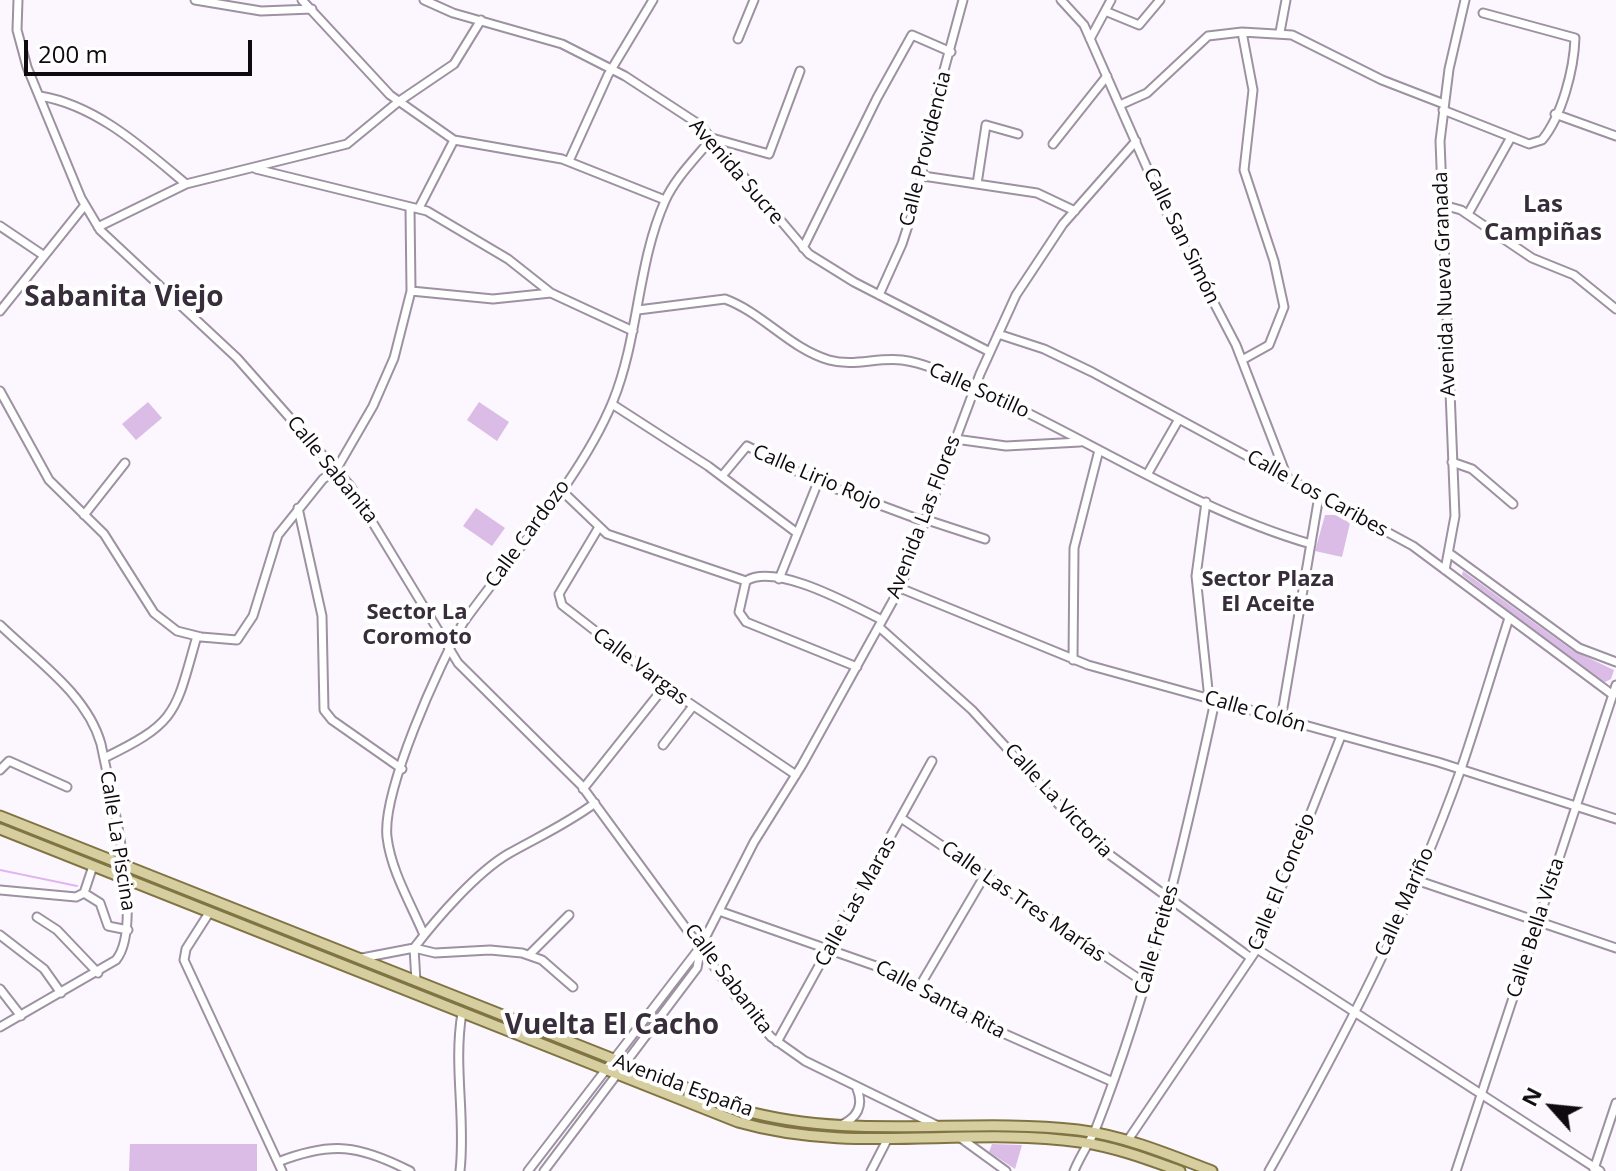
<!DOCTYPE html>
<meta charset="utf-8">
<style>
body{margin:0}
#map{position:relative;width:1616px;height:1171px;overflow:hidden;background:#fcf7fe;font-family:"Open Sans",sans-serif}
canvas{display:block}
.north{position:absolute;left:1512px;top:1067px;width:80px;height:80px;-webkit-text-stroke:6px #fff;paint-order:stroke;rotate:297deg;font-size:22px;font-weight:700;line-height:32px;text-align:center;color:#0e0a0f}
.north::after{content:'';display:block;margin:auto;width:28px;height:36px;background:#0e0a0f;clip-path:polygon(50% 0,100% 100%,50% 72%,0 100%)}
.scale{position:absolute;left:24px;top:40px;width:228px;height:36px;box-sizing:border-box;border:4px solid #0e0a0f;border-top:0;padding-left:10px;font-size:24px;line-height:28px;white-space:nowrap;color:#0e0a0f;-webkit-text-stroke:6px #fff;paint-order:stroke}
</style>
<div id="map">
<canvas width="1616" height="1171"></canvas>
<div class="north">N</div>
<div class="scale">200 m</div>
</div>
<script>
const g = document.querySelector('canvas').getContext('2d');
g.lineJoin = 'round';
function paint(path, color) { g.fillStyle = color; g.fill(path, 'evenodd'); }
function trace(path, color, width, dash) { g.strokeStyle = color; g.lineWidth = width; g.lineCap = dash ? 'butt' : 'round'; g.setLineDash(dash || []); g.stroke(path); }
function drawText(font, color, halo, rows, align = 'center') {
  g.font = font + ' "Open Sans",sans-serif'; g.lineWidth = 8; g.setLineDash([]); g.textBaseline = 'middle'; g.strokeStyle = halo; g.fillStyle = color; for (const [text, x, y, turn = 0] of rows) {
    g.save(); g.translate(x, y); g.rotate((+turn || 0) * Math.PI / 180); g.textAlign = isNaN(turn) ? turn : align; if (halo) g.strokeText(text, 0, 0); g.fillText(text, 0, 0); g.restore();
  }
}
paint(new Path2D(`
 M148 402 162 418 136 440 122 424Z
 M479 402 509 422 497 441 467 420Z
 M476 508 505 528 492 546 463 526Z
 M1325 515H1337L1350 523 1342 557 1315 551Z
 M1463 571 1572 650 1614 670 1611 679 1605 682 1598 679 1462 575Z
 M0 820 107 863V866L0 825Z
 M147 878 398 979 146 883Z
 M427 990 597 1059 424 993Z
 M673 1092 753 1117 820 1130 1030 1131 1079 1136 849 1137 784 1129 739 1118Z
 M1101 1138 1201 1171 1100 1141Z
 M130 1144H257V1171H129Z
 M992 1144 1022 1145 1015 1169 989 1152Z`), '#dabce6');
trace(new Path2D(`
 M0 870 77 886`), '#e2b3f4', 2);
const minor = new Path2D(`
 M18 0 17 30 27 67 81 198 100 230 237 358 351 487 458 663 581 785 735 995 771 1037 805 1061 936 1125
 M195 0 261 11 312 9
 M302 0 390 95 454 140 562 159 665 200
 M424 0 453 13 562 44 625 76 700 125 809 254 854 282 990 352
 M1061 0 1084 25 1167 213 1236 345 1287 477
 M1105 11 1139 25 1160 0
 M1280 32 1286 0
 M738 39 754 0
 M1090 39 1111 0
 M40 96C96 105 143 148 186 184
 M1120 105 1147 93 1208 36 1242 32 1292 35 1382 80 1444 104
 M1443 110 1529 144 1542 140C1562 116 1574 69 1575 38L1483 13
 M1555 114 1616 136
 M1053 144 1107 76
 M569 161 608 75 653 0
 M256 169 427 211 508 259 551 293 633 331
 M923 176 1037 193 1075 211
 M977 184 986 125 1018 134
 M1443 205 1461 210 1532 258 1574 275 1616 309
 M419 208 454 140
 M1468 214 1510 139
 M0 226 43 255
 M98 227 186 184 347 144 398 102 454 64 481 20
 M803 248 877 98 912 35 951 52
 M411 291 493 299 551 293
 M879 295 902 244 917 198 937 96 963 0
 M638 310 725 299C763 313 789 348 829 360 854 367 877 357 902 360 927 363 953 377 976 388 1085 437 1196 511 1311 544
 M0 311 85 205
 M998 334 1044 349 1092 372 1413 546 1613 695
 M1242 360 1269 345 1284 307 1274 261 1244 170 1253 90 1242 32
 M0 391 49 480 104 534 154 613 177 631 201 637 237 640 253 616 278 535 323 479 336 470 373 406 394 358 411 291 410 208
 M612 404 708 466 797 533
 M955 439 1006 446 1080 442
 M1452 462 1472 469 1513 504
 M1148 473 1179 419
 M722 476 747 446 818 482 923 521
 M560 489 607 534 746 581C776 562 853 606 882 620
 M1206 502 1196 576 1209 699
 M298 508 322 616 324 710 332 720 402 769
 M84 515 125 463
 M924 519 985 539
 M599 527 559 594 562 605 676 694 796 775
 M1449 553 1579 648 1616 662
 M1445 570 1455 516 1440 141 1449 69 1465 0
 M779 579 818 482
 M746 581 739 612 746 622 857 667
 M900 588 1088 665 1438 762 1616 819
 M0 625C36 660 87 694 101 744 110 790 145 925 116 960L0 1027
 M879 627 972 710 1095 844 1251 958
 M1073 660 1074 548 1099 450
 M1281 719 1319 496
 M663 745 693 706
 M104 758C179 722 175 712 197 636
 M0 770 9 761 67 787
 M583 789 665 686
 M901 818 1145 983
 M93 866 84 893 100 903 108 926 128 930
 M1416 880 1616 948
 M0 890 76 897 84 893
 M719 911 890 971 951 1010 1113 1082
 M209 913 186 949 184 960 282 1171
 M37 917 57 930 98 973
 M0 935 44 969 61 993
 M424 935C411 904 391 871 387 837 382 791 439 665 463 623 511 556 582 477 613 401 639 337 637 264 665 201 675 178 696 158 712 138L769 154 800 71
 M1257 949 1600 1171
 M529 955 569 915
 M362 958 414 948 435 953 490 950 522 953 542 960 573 987
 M416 981 414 948C437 918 476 873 508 854 538 837 567 824 595 803
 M0 989 21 1016
 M918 989 985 875
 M777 1042 932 761
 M841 1125C857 1118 864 1106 857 1089
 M962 1139 1006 1171
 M1128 1140 1257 949 1341 736
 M278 1162C332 1141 359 1145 410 1171
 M1594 1169 1616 1103
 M460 1171C466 1118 453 1066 462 1013
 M528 1171 701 946 754 842 802 765 900 588 980 374 1016 295 1063 224 1136 141
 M544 1171 697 968 701 946
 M871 1171 887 1140
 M1074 1171C1080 1156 1090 1142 1096 1128 1150 990 1184 845 1215 701
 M1269 1171C1342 1042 1411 909 1461 769 1478 719 1493 668 1509 618
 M1456 1171 1616 685`);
const major = new Path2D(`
 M0 816 742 1110C853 1141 965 1117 1078 1130 1125 1136 1168 1154 1212 1171
 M0 829 738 1122C853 1155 965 1126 1080 1142 1115 1147 1147 1159 1180 1171`);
trace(minor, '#9d91a2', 11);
trace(major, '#807444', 13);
trace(minor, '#fff', 7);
trace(major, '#d7cea0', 9);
drawText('20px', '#0e0a0f', '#fff', [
 ["Calle Providencia",926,149,-76],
 ["Avenida Sucre",736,172,49],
 ["Calle San Simón",1181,236,64],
 ["Avenida Nueva Granada",1445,284,-92],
 ["Calle Sotillo",979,391,24],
 ["Calle Sabanita",332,470,51],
 ["Calle Lirio Rojo",817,478,23],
 ["Calle Los Caribes",1317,494,29],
 ["Avenida Las Flores",924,517,-69],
 ["Calle Cardozo",528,534,-54],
 ["Calle Vargas",640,667,37],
 ["Calle Colón",1255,712,16],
 ["Calle La Victoria",1058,801,47],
 ["Calle La Piscina",117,841,81],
 ["Calle El Concejo",1282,882,-68],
 ["Calle Las Maras",856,902,-61],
 ["Calle Las Tres Marías",1023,902,35],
 ["Calle Mariño",1405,902,-66],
 ["Calle Bella Vista",1536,928,-72],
 ["Calle Freites",1157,940,-74],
 ["Calle Sabanita",728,979,53],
 ["Calle Santa Rita",940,1000,28],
 ["Avenida España",683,1086,20]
]);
drawText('bold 22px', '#372d3b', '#fff', [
 ["Sector Plaza",1268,580],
 ["El Aceite",1268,605],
 ["Sector La",417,613],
 ["Coromoto",417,638]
]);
drawText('bold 24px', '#372d3b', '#fff', [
 ["Las",1543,205],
 ["Campiñas",1543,233]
]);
drawText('bold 28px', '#372d3b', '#fff', [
 ["Sabanita Viejo",124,298],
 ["Vuelta El Cacho",612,1026]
]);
</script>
